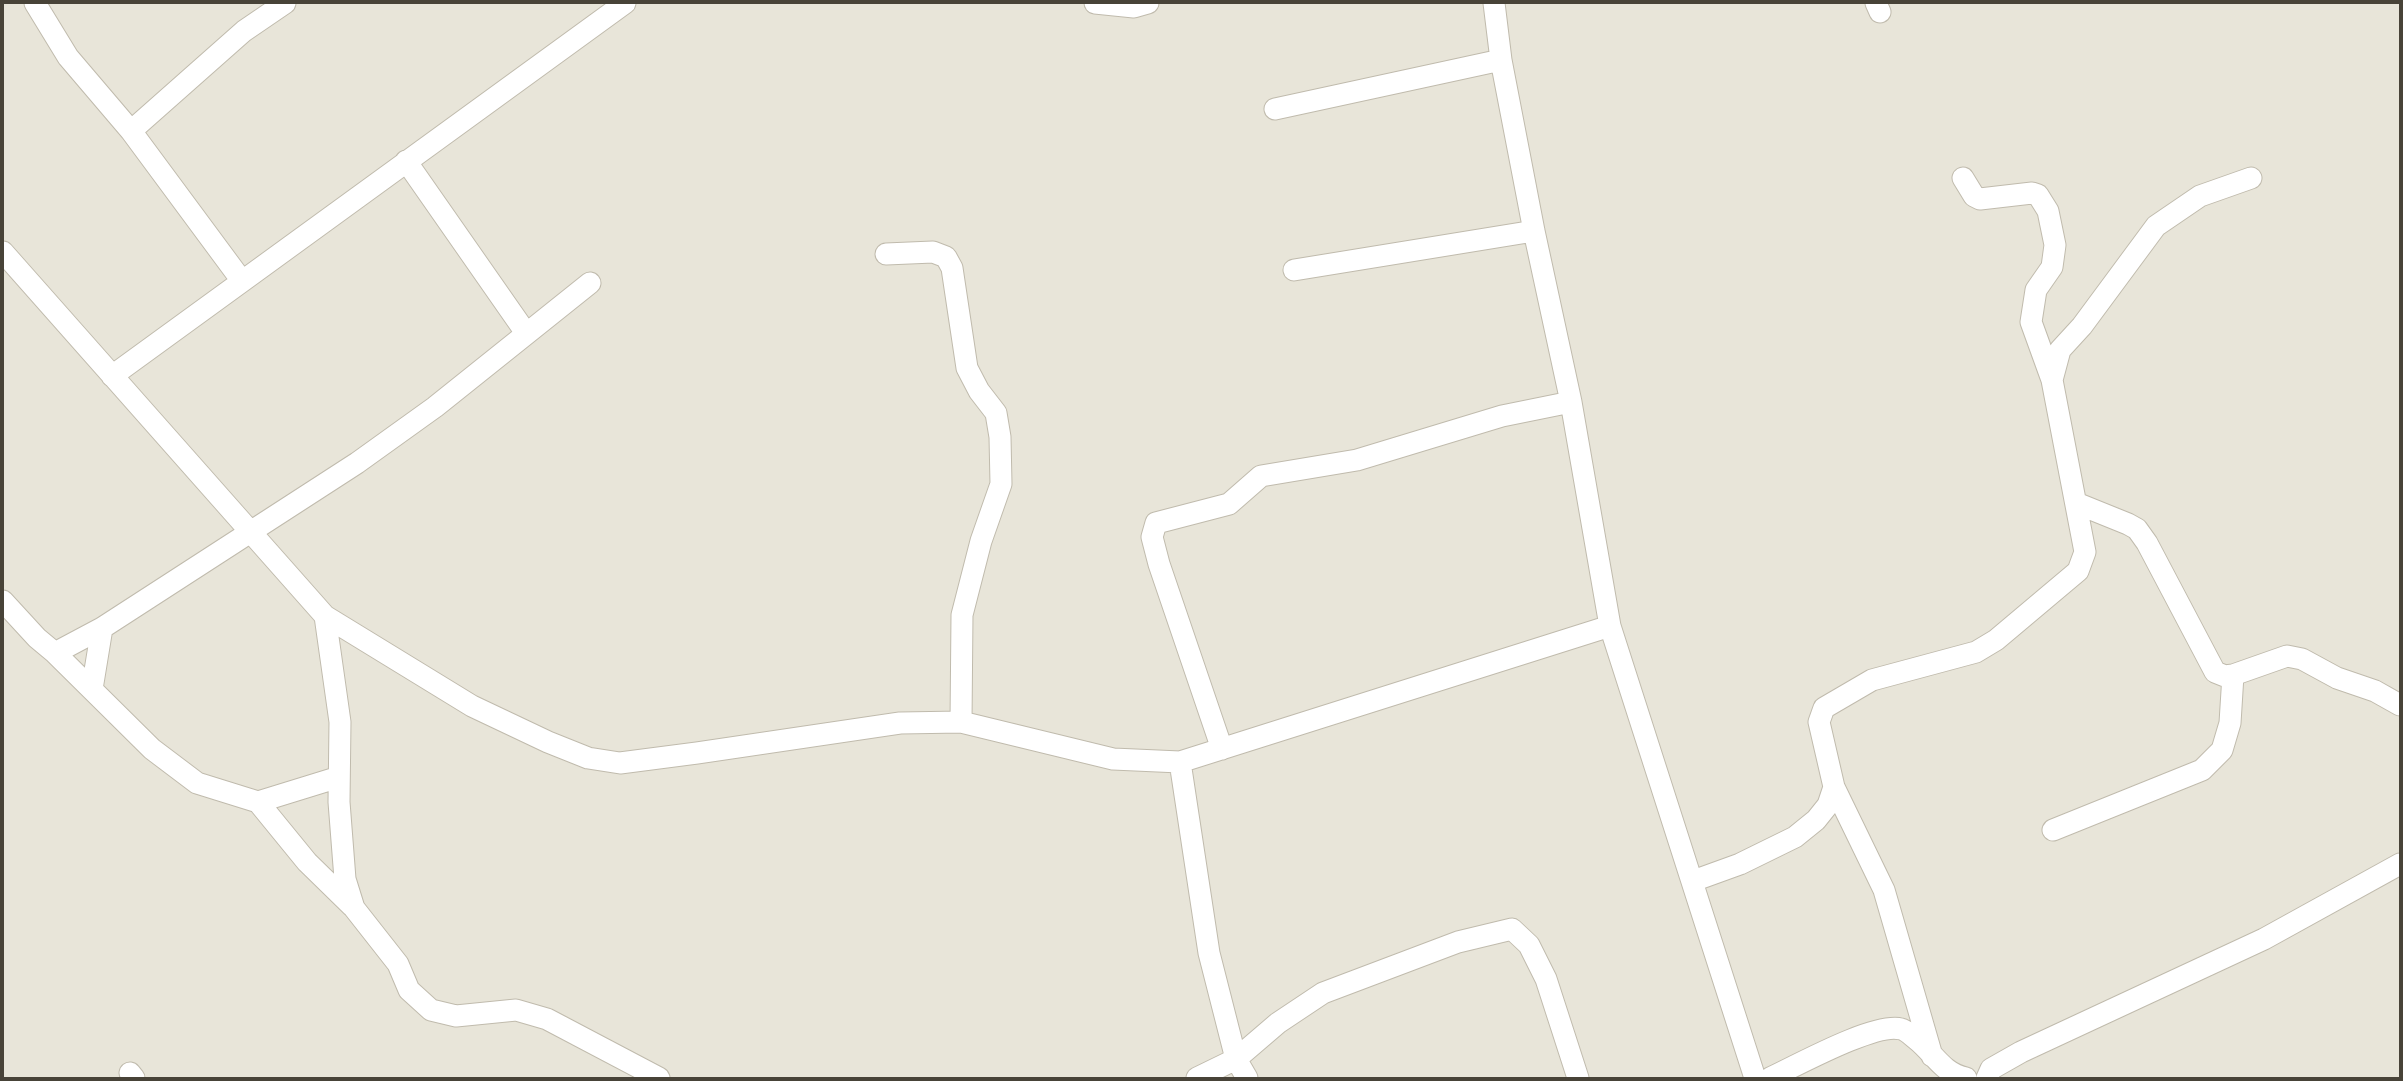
<!DOCTYPE html>
<style>
body{margin:0}
#map{position:relative;width:2403px;height:1081px;overflow:hidden;background:#f4f2ea;font-family:"Fira Sans Condensed",sans-serif}
canvas{display:block}
.frame{position:absolute;inset:0;border:4px solid #484338;pointer-events:none}
</style>
<div id="map">
<canvas width="2403" height="1081"></canvas>
<div class="frame"></div>
</div>
<script>
const g = document.querySelector('canvas').getContext('2d');
g.lineJoin = 'round';
function paint(path, color) { g.fillStyle = color; g.fill(path, 'evenodd'); }
function trace(path, color, width, dash) { g.strokeStyle = color; g.lineWidth = width; g.lineCap = dash ? 'butt' : 'round'; g.setLineDash(dash || []); g.stroke(path); }
paint(new Path2D(`
 M3 3H2400V1078H3Z`), '#e8e5d9');
const minor = new Path2D(`
 M35 3 68 57 131 131 242 281
 M1095 3 1134 7 1148 3
 M1494 3 1501 60 1534 231 1571 402 1610 626 1755 1078
 M1876 3 1880 12
 M1275 109 1501 60
 M131 131 244 31 285 3
 M406 161 526 333
 M1963 178 1974 196 1980 199 2032 193 2038 195 2048 211 2055 245 2052 267 2036 290 2031 322 2052 380
 M3 252 325 616 472 706 548 742 588 758 620 763 697 753 900 723 961 722 1113 759 1180 762 1610 626
 M886 254 933 252 946 257 952 268 967 368 979 391 996 413 1000 437 1001 484 981 541 962 615 961 722
 M1294 270 1534 231
 M112 376 625 3
 M2076 503 2128 524 2137 529 2147 543 2215 672 2225 676 2233 675 2287 656 2302 659 2337 678 2375 691 2400 705
 M3 601 37 638 55 653 102 628 357 463 435 407 590 283
 M325 616 340 722 339 802 345 879 354 908 398 964 409 990 431 1010 456 1016 516 1010 547 1019 659 1078
 M55 653 152 749 197 783 258 802 307 862 352 906
 M92 689 102 628
 M1222 749 1159 564 1152 537 1156 523 1229 504 1261 476 1357 460 1502 416 1571 402
 M1180 762 1209 953 1236 1059 1247 1078
 M1834 787 1884 890 1932 1056
 M258 802 339 777
 M2053 830 2202 770 2222 750 2230 723 2233 675
 M1693 881 1740 864 1795 837 1816 820 1828 805 1834 787 1819 722 1824 708 1872 680 1976 652 1996 640 2078 571 2085 552 2052 380 2060 350 2082 326 2156 226 2200 196 2251 178
 M130 1073 134 1078
 M1197 1078 1236 1059 1278 1023 1323 993 1458 942 1512 929 1529 945 1546 979 1578 1078
 M1770 1078C1796 1066 1875 1022 1901 1029 1906 1030 1912 1036 1916 1039 1934 1053 1942 1073 1966 1078
 M1987 1078 1991 1069 2021 1052 2264 939 2400 864`);
trace(minor, '#c0bbad', 23);
trace(minor, '#fff', 21);
</script>
